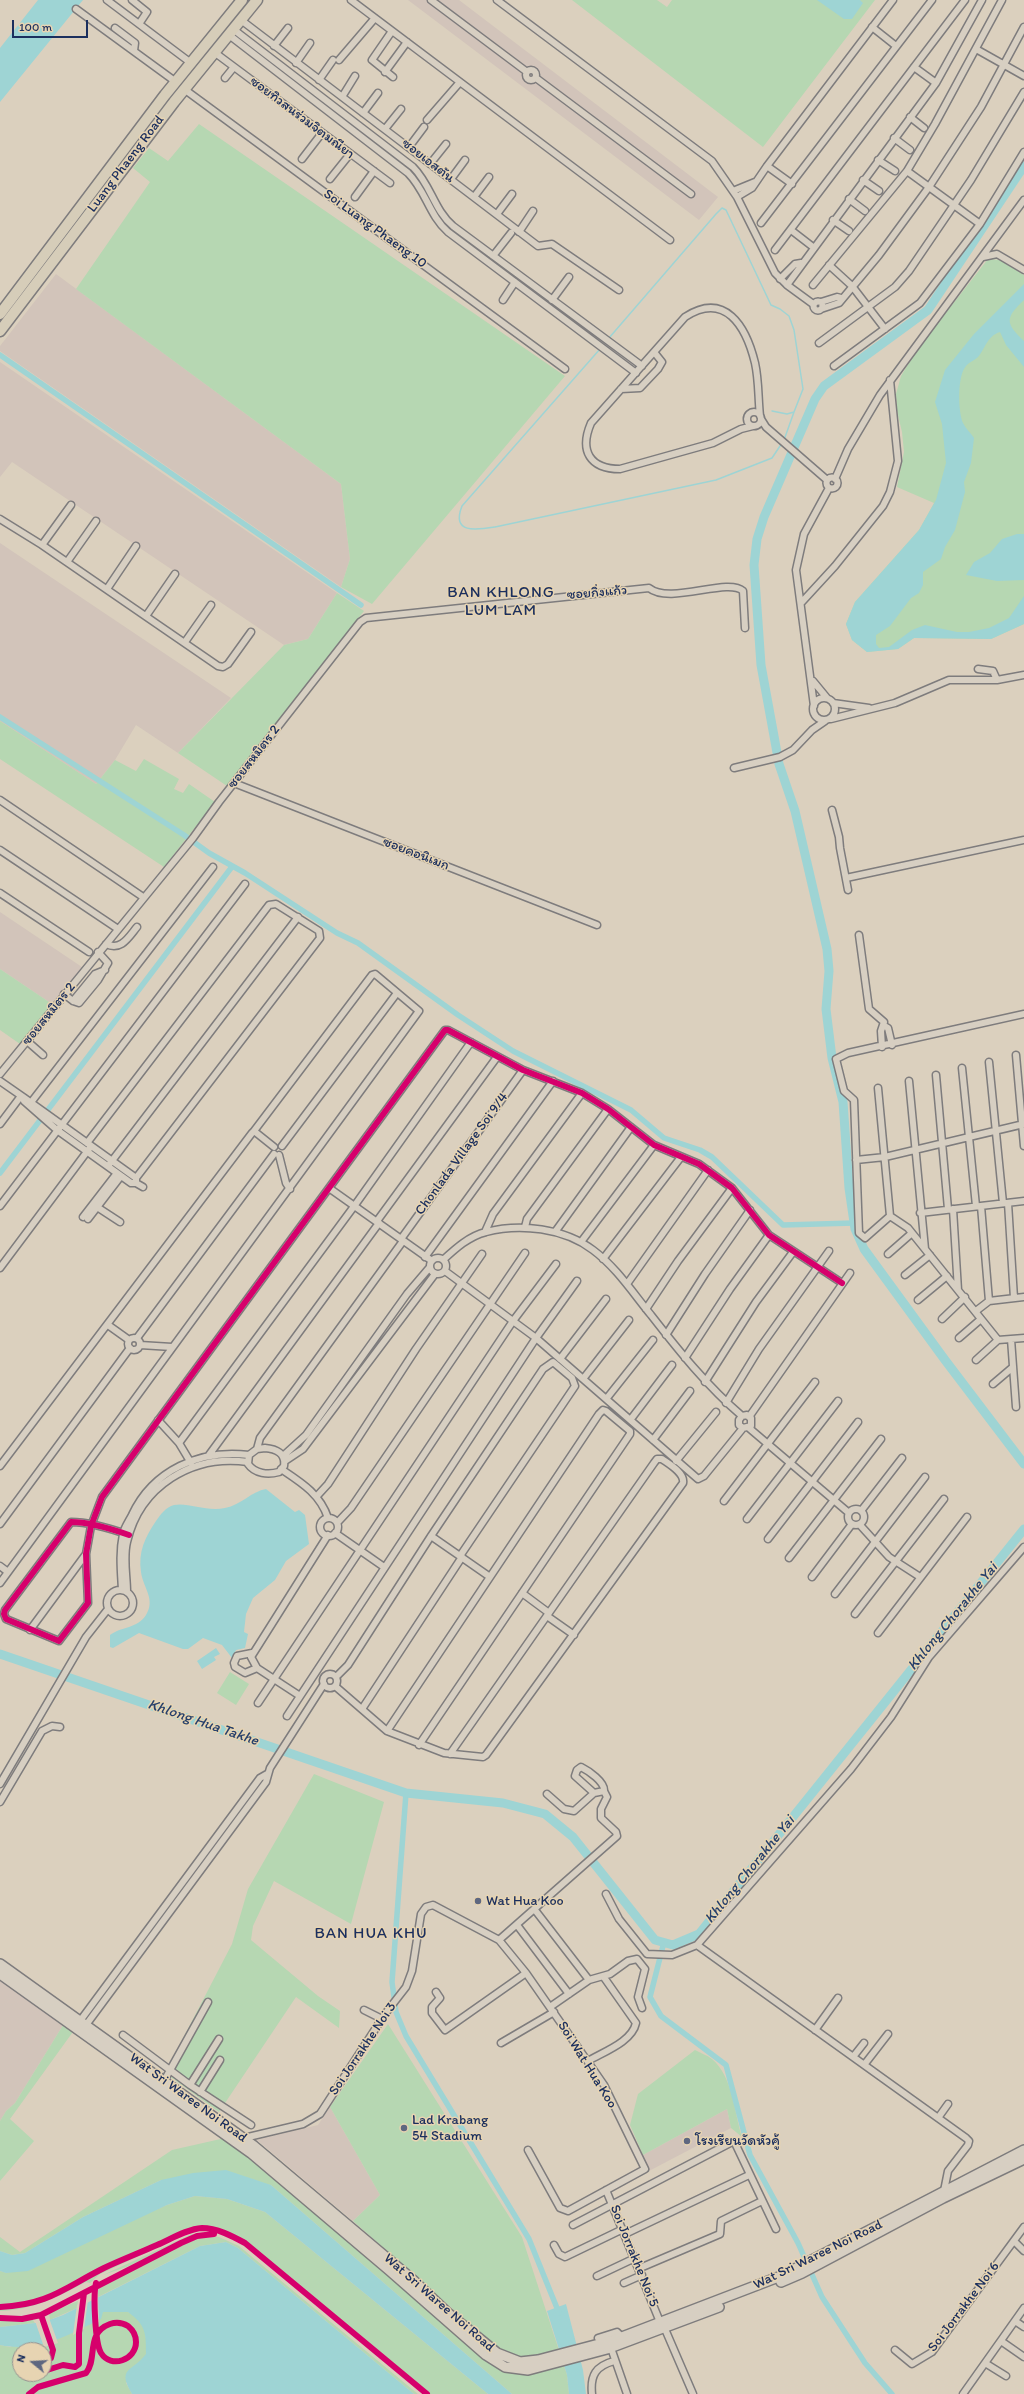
<!DOCTYPE html>
<meta charset="utf-8">
<style>
body{margin:0}
#map{position:relative;width:1024px;height:2394px;overflow:hidden;background:#dbd0be;font-family:Itim,sans-serif}
canvas{display:block}
.north{position:absolute;left:12px;top:2342px;width:40px;height:40px;box-sizing:border-box;background:#e7d4b2;border:1px solid #959290;border-radius:50%;rotate:288deg;font-size:11px;font-weight:700;line-height:16px;text-align:center;color:#1b2f5e}
.north::after{content:'';display:block;margin:auto;width:14px;height:18px;background:#5e6780;clip-path:polygon(50% 0,100% 100%,50% 72%,0 100%)}
.scale{position:absolute;left:12px;top:20px;width:76px;height:18px;box-sizing:border-box;border:2px solid #1b2f5e;border-top:0;padding-left:5px;font-size:12px;line-height:14px;white-space:nowrap;color:#1b2f5e;-webkit-text-stroke:3px #e7d4b2;paint-order:stroke}
</style>
<div id="map">
<canvas width="1024" height="2394"></canvas>
<div class="north">N</div>
<div class="scale">100 m</div>
</div>
<script>
const g = document.querySelector('canvas').getContext('2d');
g.lineJoin = 'round';
function paint(path, color) { g.fillStyle = color; g.fill(path, 'evenodd'); }
function trace(path, color, width, dash) { g.strokeStyle = color; g.lineWidth = width; g.lineCap = dash ? 'butt' : 'round'; g.setLineDash(dash || []); g.stroke(path); }
function drawText(font, color, halo, rows, align = 'center') {
  g.font = font + ' Itim,"Playpen Sans Thai",sans-serif'; g.lineWidth = 3; g.setLineDash([]); g.textBaseline = 'middle'; g.strokeStyle = halo; g.fillStyle = color; for (const [text, x, y, turn = 0] of rows) {
    g.save(); g.translate(x, y); g.rotate((+turn || 0) * Math.PI / 180); g.textAlign = isNaN(turn) ? turn : align; if (halo) g.strokeText(text, 0, 0); g.fillText(text, 0, 0); g.restore();
  }
}
paint(new Path2D(`
 M408 0H459L718 197 699 220Z
 M56 274 341 484 350 559 341 587 0 351V346Z
 M0 362 337 593 308 639 284 645 12 462 0 477Z
 M0 543 231 698 178 753 136 725 115 760 96 784 0 721Z
 M0 912 82 967 52 1004 0 969Z
 M0 1977 65 2022 15 2103 6 2111 0 2121Z
 M330 2107 380 2195 353 2221 257 2140 318 2125Z
 M727 2109 731 2128 649 2171 643 2155Z`), '#d2c4ba');
paint(new Path2D(`
 M572 0H657L667 7 672 0H875L763 147Z
 M199 124 565 376 372 604 341 587 350 559 341 484 76 289 150 182 133 168 149 148 168 161Z
 M988 259 1000 260 1024 275V624L991 639 914 638 898 649 867 652 852 640 846 624 855 602 919 530 934 503 897 487 904 452 902 432 897 411 896 394 901 376 916 351Z
 M337 593 364 611 227 786 178 753 284 645 308 639Z
 M0 721 96 784 115 760 136 771 144 759 179 779 174 789 183 793 189 784 215 802 164 867 0 759Z
 M0 969 52 1004 20 1044 0 1030Z
 M230 1672 249 1684 236 1705 217 1693Z
 M314 1774 384 1802 351 1924 274 1881 253 1926 251 1940 318 1996 340 2011 339 2028 296 1997 219 2112 165 2073 232 1944 248 1889Z
 M65 2022 75 2029 10 2119 34 2141 0 2181V2121L6 2111 15 2103Z
 M388 2024 522 2237 567 2375 569 2394H512L271 2185 161 2180 83 2217 25 2253 12 2255 0 2251V2237L20 2252 172 2150 225 2138 279 2176 503 2370 521 2374 540 2371 525 2358 505 2355 353 2221 380 2195 330 2107Z
 M695 2050C700 2053 707 2055 712 2059 733 2077 734 2112 742 2137L731 2128 727 2109 643 2155 630 2125 638 2094Z
 M195 2196 227 2199 265 2212 488 2394H429L258 2251 235 2235 219 2229 197 2227 106 2266 47 2298 20 2305 0 2306V2271L7 2273 167 2205Z
 M203 2229 185 2235 100 2274 90 2283 86 2282C57 2297 33 2310 0 2311V2309C44 2308 69 2286 107 2268 134 2256 162 2244 189 2232Z
 M192 2234 194 2235 129 2266 103 2275Z
 M205 2236 219 2237 239 2246 418 2394H414L238 2248 226 2242 200 2246 98 2297V2287L182 2244Z
 M78 2301 77 2308 50 2320 49 2313Z
 M103 2312H128L138 2315 145 2329 148 2359 126 2383 132 2394H0V2345L10 2347ZM20 2350H44V2374H20Z
 M32 2319 35 2323 0 2327V2320Z`), '#b6d7b2');
paint(new Path2D(`
 M38 0H83L0 102V48Z
 M817 0H860L863 3 852 19H844Z
 M1024 284V300C1005 318 1005 323 1024 341V367L1006 345 1000 332C987 336 985 349 978 357 974 361 969 362 966 366 957 376 958 412 963 423 966 429 971 433 974 438L971 463 964 482 965 492 955 530 945 547 941 559 923 572V585L919 593 911 598 890 626 876 635V644L879 648 889 647 912 630 925 625 957 632H969L989 628 1009 618 1024 596V624L991 639 914 638 898 649 867 652 852 640 846 624 855 602 919 530 936 500 946 463 942 424 935 402 945 370 974 334Z
 M1017 534H1024V580L997 581 966 575 974 562 990 553 1002 539Z
 M266 1489 295 1512 299 1510 305 1515 309 1544 286 1561 275 1580 253 1598 246 1614 244 1632 248 1634 245 1648 236 1650 232 1658 222 1645 203 1638 188 1649H183L139 1633 113 1648 110 1647V1635C122 1626 137 1629 146 1615 156 1599 143 1588 141 1572 138 1552 145 1537 156 1521 160 1515 166 1507 174 1505 188 1502 206 1512 225 1508 241 1505 252 1491 266 1489Z
 M216 1648 220 1654 214 1657 216 1660 202 1669 197 1661Z
 M226 2170 271 2185 512 2394H488L265 2212 227 2199 195 2196 167 2205 28 2271 6 2273 0 2271V2251L12 2255 25 2253 83 2217 161 2180 193 2173Z
 M226 2242 238 2248 414 2394H132C116 2367 133 2372 146 2354 146 2333 146 2325 128 2312H103L101 2319C68 2335 38 2353 0 2345V2327L44 2322 63 2315 200 2246Z
 M566 2304 583 2370 586 2394H569L567 2375 547 2311Z`), '#9ed4d4');
paint(new Path2D(`
 M98 2295 99 2322 95 2324 94 2297Z
 M88 2300 84 2329 73 2335 77 2305Z
 M49 2318 58 2343 44 2347 35 2321Z`), '#dbd0be');
trace(new Path2D(`
 M609 338 716 214 722 208 726 210 771 305 780 309 789 316 794 330 803 389 794 412 787 414 772 411
 M600 349 462 506C451 534 476 530 495 527L716 480 772 458 782 443
 M784 440 794 412`), '#9ed4d4', 1.5);
trace(new Path2D(`
 M0 355 361 605
 M0 717 184 835 209 853 245 873 337 933 358 943 458 1015 513 1051 631 1110 664 1138 700 1150 712 1157 783 1225 854 1223
 M0 1173 231 868
 M406 1793 392 1982 396 2012 406 2036 529 2239 559 2313
 M664 1942 650 1997 661 2016 726 2065 750 2155 798 2243 822 2297 865 2363 892 2394`), '#9ed4d4', 5.5);
trace(new Path2D(`
 M1024 166 928 310 824 386 815 399 764 517 757 539 754 565 761 665 774 736 779 764 795 811 827 949 829 971 826 1009 832 1058 843 1102 849 1188 855 1229 864 1249 945 1360 1024 1464
 M0 1654 406 1793 503 1803 545 1814 573 1837 655 1940 673 1945 699 1934 1024 1529`), '#9ed4d4', 9);
const minor = new Path2D(`
 M107 0 191 63
 M132 0 147 12 139 24
 M351 0 670 240
 M431 0 527 72
 M497 0 712 161 737 197 775 273 787 285 813 304
 M76 9 176 82
 M241 20 538 246 552 244 619 290
 M872 27 896 46
 M115 28 135 43 134 51
 M233 29 413 167C431 185 434 210 453 226L642 366
 M392 31 372 60 393 77
 M229 35 408 173C426 191 429 215 448 232L636 373
 M274 46 288 28
 M976 49 1024 76
 M214 52 390 183
 M339 60 375 18
 M296 63 310 43
 M914 67 936 83
 M526 75a5 5 0 1 1 10 0a5 5 0 1 1-10 0Z
 M385 72 407 42
 M225 78 234 67
 M536 78 691 194
 M319 80 333 60
 M184 89 565 369
 M342 97 355 76
 M363 113 378 93
 M910 117 924 128
 M427 120 460 82
 M385 129 401 109
 M894 138 910 150
 M409 147 424 127
 M302 159 322 133
 M878 160 895 171
 M430 164 446 144
 M767 166 792 184
 M907 171 980 224
 M330 179 350 154
 M451 179 465 160
 M863 180 879 191
 M733 191 755 182
 M355 197 374 171
 M474 197 489 177
 M737 197 752 188 767 166 893 0
 M849 199 865 211
 M497 214 512 194
 M833 220 849 231
 M761 223 932 0
 M791 230 813 247
 M519 232 533 211
 M775 250 965 0
 M493 256 511 233
 M983 257 997 254 1024 270
 M829 265 852 286 885 329
 M780 279 795 264 801 263
 M787 285 936 83 982 0
 M813 285 907 171 935 124 1002 0
 M503 300 515 282
 M552 300 569 277
 M813.5 306a4.5 4.5 0 1 1 9 0a4.5 4.5 0 1 1-9 0Z
 M821 302 837 297 841 298
 M821 309 839 303 879 255 929 187 981 107 1024 27
 M819 343 895 287 909 271 971 180 1024 92
 M834 366 920 303 980 224 1024 152
 M621 389 640 388 658 369 662 362 654 352
 M747 419a7 7 0 1 1 14 0a7 7 0 1 1-14 0Z
 M761 419 766 427 827 480
 M753 426 741 429 713 443 620 469C590 469 579 451 591 423L685 317C725 291 746 326 755 363 759 381 758 398 760 416
 M826.5 483a5.5 5.5 0 1 1 11 0a5.5 5.5 0 1 1-11 0Z
 M835 479 848 449 880 395 1024 200
 M0 519 42 545 218 666 223 667 228 664 251 632
 M42 545 71 505
 M67 562 96 521
 M107 589 136 546
 M801 603 835 566 883 506 890 492 898 461 890 380
 M146 616 175 574
 M185 642 211 605
 M978 669 993 671 997 680
 M813 681 827 698
 M813 709a11 11 0 1 1 22 0a11 11 0 1 1-22 0Z
 M833 703 869 708
 M814 706 796 570 804 534 829 488
 M831 719 895 703 949 680H997L1024 675
 M734 768 780 757 793 750 812 730 825 721
 M234 783 597 925
 M0 800 143 897
 M832 810 839 837 840 848 848 890
 M0 850 118 929
 M846 878 1024 840
 M0 893 89 952
 M859 935 869 1009 884 1022 881 1031 882 1047
 M106 944C121 951 128 938 137 927
 M64 994 73 1001 79 1003 98 980 108 963 98 952
 M73 1001 95 974 105 970
 M883 1025 888 1028 892 1045
 M27 1041 43 1055
 M1016 1055 1024 1146
 M989 1062 1003 1203
 M962 1068 976 1206
 M0 1074 193 838 219 802 360 622 366 618 649 588C670 605 728 577 743 591L745 628
 M936 1075 948 1209
 M0 1081 23 1097
 M909 1081 925 1249
 M878 1088 890 1216 908 1228 998 1340
 M23 1097 136 1178V1183H131L57 1130 24 1101Z
 M29 1105 213 867
 M0 1124 21 1096
 M87 1143 269 905 276 904 319 931 320 938 136 1178
 M282 1146 397 993
 M279 1155 286 1183 290 1189
 M856 1160 885 1157 1024 1124
 M108 1166 298 917
 M136 1183 143 1187
 M329 1188 432 1261
 M1008 1203 1014 1298
 M0 1206 245 884
 M981 1206 989 1301
 M97 1207 120 1222
 M953 1209 958 1290
 M920 1213 1024 1201
 M890 1216 865 1238 859 1233 854 1100 844 1091 836 1059 848 1053 1024 1014
 M83 1217 117 1173
 M88 1219 121 1176
 M377 1221 497 1057
 M525 1227 527 1219 608 1109
 M485 1232 493 1214 582 1093
 M555 1232 631 1127
 M401 1239 523 1070
 M581 1242 654 1145
 M888 1254 912 1233
 M425 1257 553 1081
 M430 1266a8 8 0 1 1 16 0a8 8 0 1 1-16 0Z
 M603 1259 681 1157
 M443 1260C455 1249 469 1236 486 1232 520 1223 564 1228 593 1250 616 1267 633 1293 651 1315 679 1351 707 1386 742 1416
 M0 1268 89 1149
 M445 1271 536 1338 698 1479 704 1476 743 1428 751 1426V1418L747 1415 742 1416 739 1420V1425L743 1428
 M905 1275 930 1255
 M627 1284 708 1170
 M918 1300 947 1276
 M646 1309 678 1261 732 1188
 M976 1311 989 1301 1024 1297
 M942 1319 965 1297
 M108 1325 129 1340
 M666 1335 705 1274 750 1210
 M137 1338 274 1154
 M959 1338 981 1319
 M128 1344a6 6 0 1 1 12 0a6 6 0 1 1-12 0Z
 M1011 1339 1016 1407
 M140 1345 172 1347
 M685 1358 730 1289 769 1235
 M560 1359 606 1299
 M976 1360 998 1340 1024 1338
 M583 1379 629 1320
 M705 1382 756 1302 793 1252
 M993 1384 1013 1367
 M607 1398 653 1340
 M726 1403 759 1349 829 1251
 M749 1417 850 1273
 M631 1419 672 1365
 M158 1420 179 1443 191 1463
 M749 1428 849 1513
 M653 1440 690 1391
 M179 1443 355 1205 471 1042
 M265 1448C276 1449 286 1453 284 1466L279 1472C268 1475 255 1474 248 1464L249 1455 257 1449Z
 M257 1449 260 1438 403 1241
 M209 1455 379 1223
 M283 1456 306 1435 407 1294 430 1267
 M285 1461 303 1449 435 1274
 M676 1461 716 1412
 M0 1466 252 1133 254 1131 274 1147
 M281 1469C302 1483 320 1494 328 1518
 M317 1496 328 1484 416 1349 482 1254
 M724 1501 815 1382
 M848 1517a8 8 0 1 1 16 0a8 8 0 1 1-16 0Z
 M861 1511 902 1458
 M320 1527a9 9 0 1 1 18 0a9 9 0 1 1-18 0Z
 M747 1519 838 1401
 M337 1523 351 1508 525 1253
 M0 1524 130 1348
 M860 1525 889 1557 920 1577
 M335 1533 384 1567
 M129 1535C112 1529 88 1522 71 1522L5 1610 4 1614 6 1619 59 1641 88 1603 86 1554 91 1526 102 1497 445 1030H448L523 1070 582 1093 608 1109 654 1145 699 1164 732 1188 769 1235 842 1283
 M431 1536 490 1577
 M768 1539 858 1422
 M789 1558 881 1439
 M0 1566 8 1572
 M812 1577 852 1524
 M0 1583 419 1011 375 974 372 975 254 1131
 M107 1603a13 13 0 1 1 26 0a13 13 0 1 1-26 0Z
 M122 1590C121 1571 119 1553 123 1534 124 1528 129 1521 132 1515 153 1470 200 1449 249 1455
 M127 1592C127 1576 123 1558 127 1542 140 1486 192 1454 248 1462
 M522 1593 549 1613
 M835 1594 925 1477
 M855 1614 944 1499
 M547 1616 574 1635
 M30 1630 86 1554
 M878 1633 967 1517
 M252 1653 237 1656 234 1663 235 1667 245 1673 257 1668
 M323 1681a7 7 0 1 1 14 0a7 7 0 1 1-14 0Z
 M336 1677 348 1665 431 1536 543 1369 553 1362 572 1378 575 1386 460 1556
 M335 1686 387 1731 444 1753 483 1757 486 1755 683 1483C685 1473 669 1464 662 1459H657L654 1463 450 1754
 M300 1696 257 1668 251 1657 328 1535
 M258 1703 513 1321 556 1264
 M362 1709 462 1557
 M287 1716 536 1338 577 1281
 M387 1731 599 1414 603 1410 606 1411 630 1431V1434L419 1745
 M0 1784 86 1637 108 1609
 M594 1793 575 1776 577 1770 581 1767C589 1771 605 1782 604 1791
 M0 1802 42 1731 52 1726 60 1727
 M606 1894 619 1919 647 1954 672 1955 697 1945 851 1769 891 1717 929 1657 1024 1547
 M535 1910 589 1980
 M517 1925 569 1994
 M499 1940 617 1836 616 1832 601 1818V1809L607 1797 604 1791 594 1793 574 1811 564 1809 547 1794
 M697 1945 966 2138 969 2141 968 2145 948 2171 944 2191
 M436 1992 440 1998 432 2007V2013L445 2030 526 1973
 M550 2007 589 1980 610 1974 628 1961 637 1959 645 1969 638 1997 642 2008
 M364 2010 382 2019
 M80 2021 260 1778 267 1774
 M86 2025 266 1782 270 1768 324 1684
 M815 2030 838 1998
 M123 2035 190 2085 251 2125
 M501 2043 554 2012
 M853 2057 864 2043
 M588 2061C603 2052 632 2042 636 2023L603 1976
 M864 2065 888 2034
 M164 2081 208 2002
 M190 2085 219 2039
 M200 2092 220 2060
 M938 2118 948 2104
 M244 2138 303 2124 320 2114 385 2014 406 1987 412 1971 421 1914 426 1907 433 1905 499 1940 526 1973 604 2085 645 2169 568 2211 560 2208 528 2150
 M606 2190 660 2322
 M573 2225 732 2142 735 2143 776 2229
 M625 2234 749 2175
 M1014 2241 1024 2251
 M554 2245 559 2254 565 2257 623 2229
 M640 2268 720 2234 721 2221 762 2201
 M597 2276 635 2258
 M624 2283 642 2275
 M1015 2321 1024 2327
 M665 2329 693 2394
 M598 2338 617 2332 622 2337
 M1001 2341 1024 2357
 M611 2348 627 2394
 M895 2350 912 2364 932 2352 1024 2227
 M985 2363 1006 2376
 M592 2394C590 2375 596 2366 614 2361
 M963 2394 1024 2308`);
const secondary = new Path2D(`
 M0 1964 254 2146 413 2280 449 2314 497 2353 520 2362 538 2360 614 2340 781 2276 1024 2150
 M0 1974 251 2153 389 2270 486 2355 505 2367 528 2370 607 2349 719 2307
 M781 2282 802 2273 943 2198 1024 2159`);
const primary = new Path2D(`
 M0 314 165 95 242 0
 M0 331 174 102 257 0`);
trace(minor, '#7e7c7d', 9);
trace(secondary, '#7e7c7d', 12);
trace(primary, '#7e7c7d', 13);
trace(minor, '#d7cfc2', 6);
trace(secondary, '#d7cfc2', 9);
trace(primary, '#d6cdb9', 10);
trace(new Path2D(`
 M129 1535C112 1529 88 1522 71 1522L5 1610 4 1614 6 1619 59 1641 88 1603 86 1554 91 1526 102 1497 445 1030H448L523 1070 582 1093 608 1109 654 1145 699 1164 732 1188 769 1235 842 1283
 M0 2307C48 2305 64 2288 104 2268 121 2260 139 2253 157 2245 171 2239 187 2229 202 2228 217 2228 232 2236 245 2243L427 2394
 M41 2315 53 2350 51 2358 44 2360
 M0 2318 22 2319 41 2315 181 2243 197 2236 214 2234
 M44 2371 63 2365 75 2367 79 2364V2333L84 2293
 M29 2394 38 2387 86 2373C98 2359 85 2333 110 2324 116 2322 123 2323 128 2326 133 2330 136 2336 136 2342 136 2360 111 2369 101 2353 95 2343 93 2295 96 2283`), '#d6006c', 6);
for (const [x, y, r, color] of [
 [478,1901,4,"#5e6780"],
 [404,2128,4,"#5e6780"],
 [687,2141,4,"#5e6780"]
]) { const dot = new Path2D(); dot.arc(x, y, r, 0, 2 * Math.PI); g.fillStyle = color; g.fill(dot); trace(dot, '#e7d4b2', 1.5); }
drawText('14px', '#1b2f5e', '#e7d4b2', [
 ["ซอยทิวสนร่วมจิตมณียา",302,118,37],
 ["ซอยเอสตัน",428,161,38],
 ["Luang Phaeng Road",126,164,-53],
 ["Soi Luang Phaeng 10",375,229,36],
 ["ซอยกิ่งแก้ว",597,593,-5],
 ["ซอยสหมิตร 2",254,757,-52],
 ["ซอยคอนิเมก",416,854,21],
 ["ซอยสหมิตร 2",49,1014,-51],
 ["Chonlada Village Soi 9/4",462,1154,-54],
 ["Soi Jorrakhe Noi 3",363,2049,-56],
 ["Soi Wat Hua Koo",587,2065,58],
 ["Wat Sri Waree Noi Road",188,2098,36],
 ["Wat Sri Waree Noi Road",818,2255,-26],
 ["Soi Jorrakhe Noi 5",634,2256,68],
 ["Wat Sri Waree Noi Road",439,2303,41],
 ["Soi Jorrakhe Noi 6",964,2307,-53]
]);
drawText('14px', '#1b2f5e', '#e7d4b2', [
 ["Wat Hua Koo",486,1901],
 ["Lad Krabang",412,2120],
 ["54 Stadium",412,2136],
 ["โรงเรียนวัดหัวคู้",695,2141]
], 'left');
drawText('italic 15px', '#26406b', '#e7d4b2', [
 ["Khlong Chorakhe Yai",953,1617,-51],
 ["Khlong Hua Takhe",203,1723,19],
 ["Khlong Chorakhe Yai",750,1870,-51]
]);
g.letterSpacing = '1px';
drawText('16px', '#1b2f5e', '#e7d4b2', [
 ["BAN KHLONG",501,593],
 ["LUM LAM",501,611],
 ["BAN HUA KHU",371,1934]
]);
g.letterSpacing = '0px';
</script>
